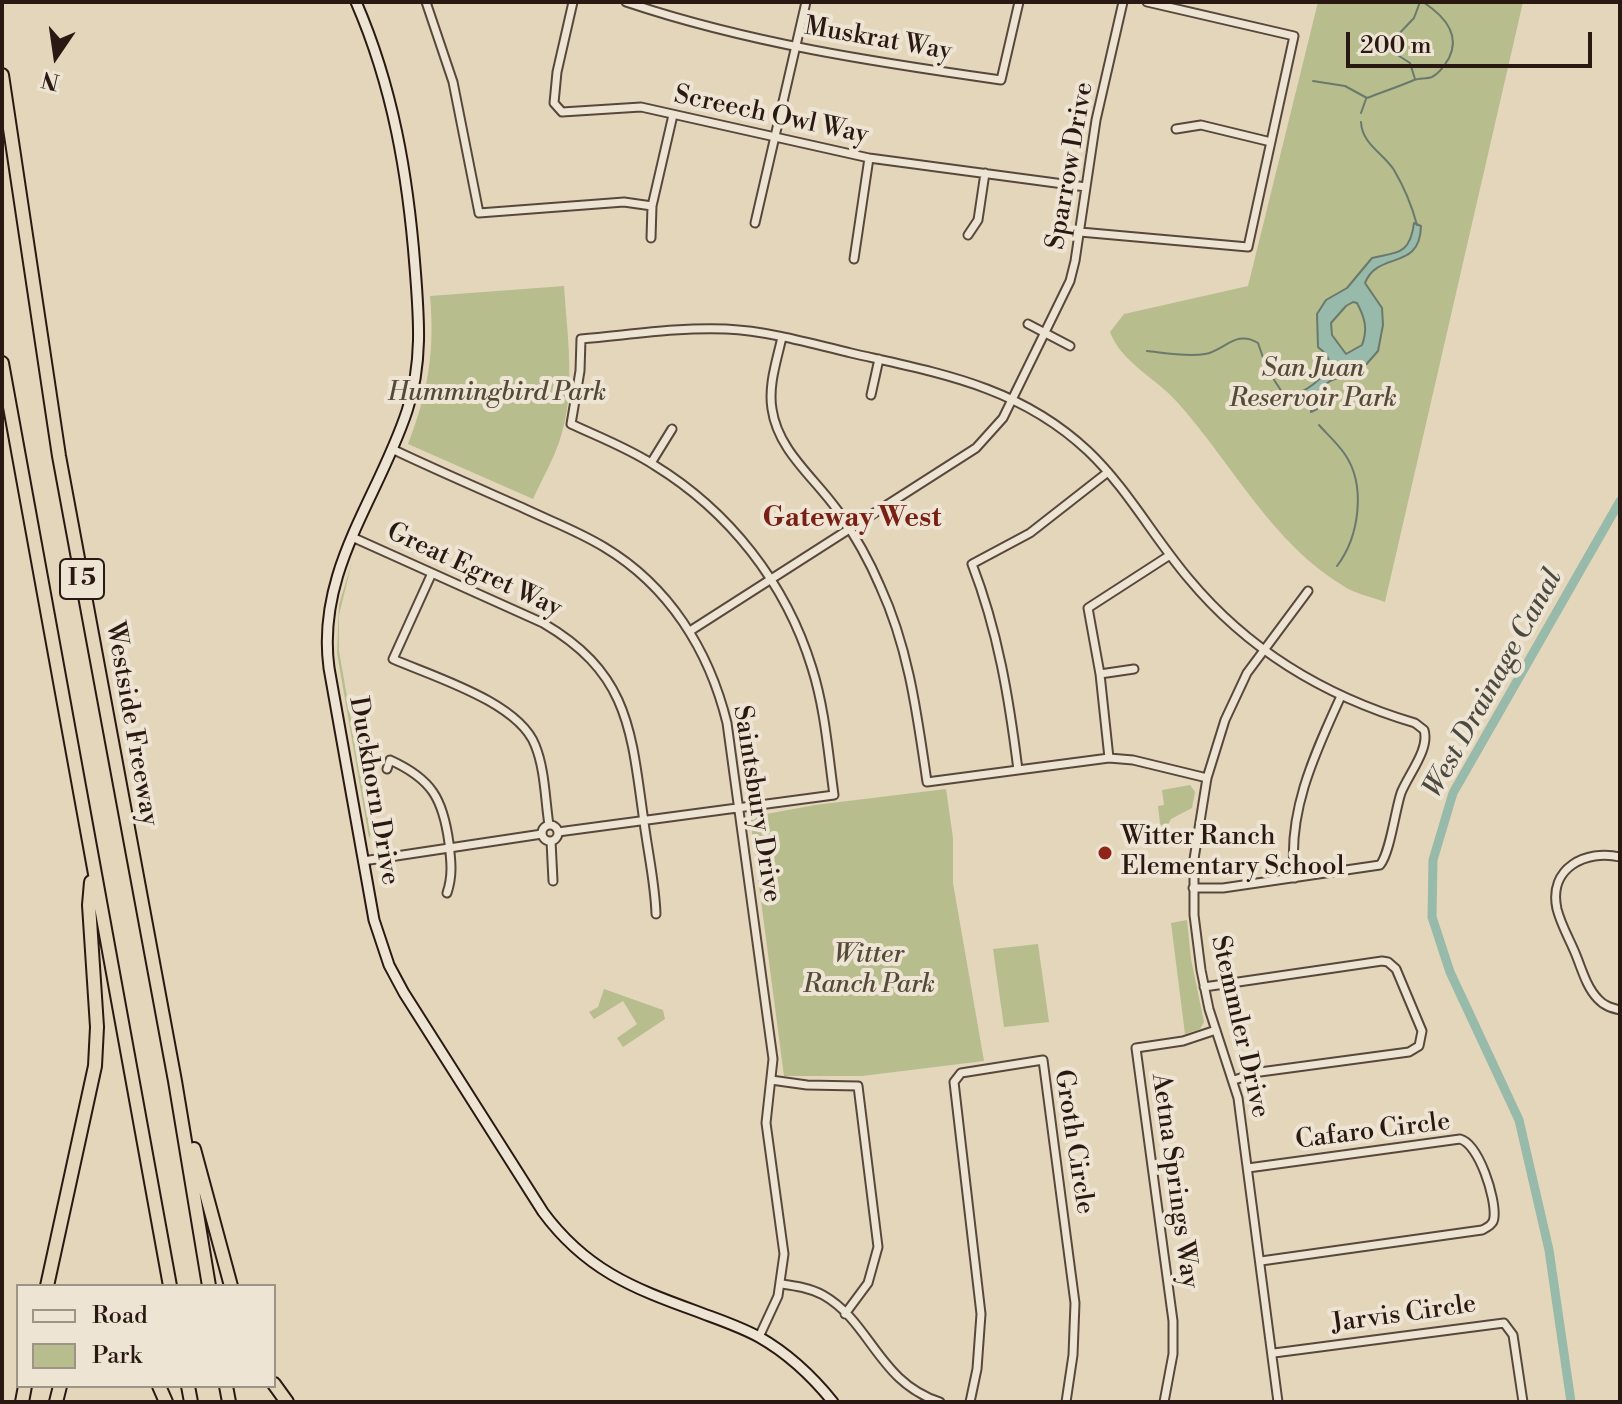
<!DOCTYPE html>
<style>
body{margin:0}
#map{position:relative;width:1622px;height:1404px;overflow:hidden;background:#e4d6bb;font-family:"Libre Bodoni",serif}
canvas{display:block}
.frame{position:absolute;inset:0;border:4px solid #2a1812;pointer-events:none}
.legend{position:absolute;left:16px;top:1284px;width:260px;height:104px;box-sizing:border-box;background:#ede4d3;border:2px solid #9f9286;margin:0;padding:10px 14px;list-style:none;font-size:24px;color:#2a1812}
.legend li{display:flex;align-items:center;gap:16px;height:40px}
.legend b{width:40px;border:2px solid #9f9286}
.north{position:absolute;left:16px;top:16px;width:80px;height:80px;-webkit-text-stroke:6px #ede4d3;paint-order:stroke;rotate:193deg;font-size:22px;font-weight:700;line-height:32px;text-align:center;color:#2a1812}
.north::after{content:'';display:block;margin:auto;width:28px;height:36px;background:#2a1812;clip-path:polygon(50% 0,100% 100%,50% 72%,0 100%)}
.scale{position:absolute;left:1346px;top:32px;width:246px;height:36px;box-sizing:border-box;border:4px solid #2a1812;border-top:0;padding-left:10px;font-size:24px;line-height:28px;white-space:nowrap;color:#2a1812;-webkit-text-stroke:6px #ede4d3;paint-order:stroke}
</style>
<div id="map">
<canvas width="1622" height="1404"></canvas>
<div class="frame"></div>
<ul class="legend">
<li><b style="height:10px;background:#ede4d3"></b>Road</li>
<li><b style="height:22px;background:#b7bd8d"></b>Park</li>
</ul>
<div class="north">N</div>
<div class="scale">200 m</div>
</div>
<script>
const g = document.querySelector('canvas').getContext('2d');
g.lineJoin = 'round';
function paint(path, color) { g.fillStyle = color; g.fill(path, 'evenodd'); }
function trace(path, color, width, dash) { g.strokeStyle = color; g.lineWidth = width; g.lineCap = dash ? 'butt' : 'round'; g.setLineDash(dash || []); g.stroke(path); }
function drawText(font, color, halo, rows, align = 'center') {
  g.font = font + ' "Libre Bodoni",serif'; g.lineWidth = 8; g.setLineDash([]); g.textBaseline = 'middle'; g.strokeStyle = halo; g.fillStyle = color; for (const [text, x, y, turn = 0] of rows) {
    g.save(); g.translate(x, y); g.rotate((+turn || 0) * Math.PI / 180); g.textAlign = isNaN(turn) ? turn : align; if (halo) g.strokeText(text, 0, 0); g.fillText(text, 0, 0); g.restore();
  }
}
paint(new Path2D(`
 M1318 2H1523L1385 602C1372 597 1356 594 1345 587 1271 543 1233 464 1177 402 1157 379 1121 362 1110 332L1124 314 1248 286Z
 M564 286C567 335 576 388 561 436 555 457 542 479 533 499L408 444C428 393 435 351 430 296Z
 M352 562 339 615V651L371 834 369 838 337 653 339 605Z
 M1190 785 1195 792 1192 808 1171 819 1164 832H1161L1158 806 1164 805 1162 790Z
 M946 789 953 838V883L984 1061 862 1076H784L750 817 815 805Z
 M1187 920 1191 959 1204 1022 1200 1029 1185 1034 1171 923Z
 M1038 944 1049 1022 1004 1027 993 949Z
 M604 989 663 1010 665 1019 623 1047 617 1038 637 1024 623 1001 594 1019 589 1012 598 1007Z`), '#b7bd8d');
const water = new Path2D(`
 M1414 223 1421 226C1420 272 1378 250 1365 283L1382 308 1383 325 1378 351 1364 367 1330 381 1321 388 1316 405 1317 409 1311 412 1312 399 1309 396 1295 401 1294 398 1296 394C1307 390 1337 371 1327 356 1325 352 1321 350 1318 347L1317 314 1326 300 1347 288 1372 258C1397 252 1410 255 1414 223ZM1353 302 1357 303C1365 318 1368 329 1362 345L1346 354 1332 335 1331 323 1346 306Z`);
paint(water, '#97baaa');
trace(water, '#6b796d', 2);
trace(new Path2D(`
 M1415 79 1410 63 1396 54 1393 44 1394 39 1414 18 1420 2
 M1313 81 1345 86 1367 98C1382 92 1398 87 1414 80 1419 78 1427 79 1432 77 1440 73 1445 65 1449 58 1461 34 1443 15 1423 2
 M1361 113 1366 99
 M1361 122C1362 144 1383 153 1394 170 1404 187 1412 206 1417 225
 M1147 351C1165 353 1187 357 1205 354 1224 351 1236 329 1258 343L1267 369 1282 392
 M1319 425C1327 434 1337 443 1344 453 1367 485 1359 537 1337 566`), '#6b796d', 2);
trace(new Path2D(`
 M1571 1402 1549 1250 1519 1120 1450 972 1432 917 1433 860 1453 793 1620 501`), '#97baaa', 9);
const street = new Path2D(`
 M426 2 453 82 479 213 624 202 652 206
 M573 2 557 72 554 103 562 112 641 107 869 158 1086 187
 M626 2C748 43 874 62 1001 80L1019 2
 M1176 129 1201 125 1271 142
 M755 223 806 2
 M1080 232 1248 247 1294 36 1147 2
 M968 235 978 220 985 173
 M651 238 652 206 673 115
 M854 259 869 158
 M1028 324 1070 346
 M782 337C777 360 768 385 772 409 778 451 815 478 838 511 854 534 869 560 880 586 909 649 917 714 927 782L1109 758 1133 760 1207 778
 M871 395 879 359
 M392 449C434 469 478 488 521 507 548 520 578 531 604 547 669 586 709 650 727 723L773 1059 766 1123 784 1254 778 1296 759 1337
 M651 463 672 429
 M352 537 543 623C630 674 631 731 644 822 648 853 655 883 656 914
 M432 573 393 659C434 677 518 702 535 745 545 769 545 799 549 825
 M690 631 976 448 1003 418 1070 281 1075 261 1096 120 1123 2
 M1100 674 1134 669
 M1109 758 1100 674 1088 608 1170 555
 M387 769 390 760C432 779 443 799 449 843 451 861 453 875 447 893
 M1018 770C1009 698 998 631 972 564L1030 533 1108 472
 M542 833a8 8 0 1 1 16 0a8 8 0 1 1-16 0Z
 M558 832 834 795C828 752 825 709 812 668 786 583 729 511 654 465 628 448 599 437 571 424L580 371 581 339C629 335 678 327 726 329 768 331 810 343 851 353 939 373 1019 386 1088 451 1127 488 1154 538 1189 579 1248 650 1327 697 1415 723L1424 730C1430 749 1408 775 1401 793 1395 811 1390 853 1380 865L1223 888H1193
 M551 841 553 881
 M1620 857C1586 849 1548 868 1557 909 1561 925 1570 940 1576 955 1582 970 1587 988 1598 999 1604 1006 1612 1008 1620 1010
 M363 861 542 834
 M1295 878C1286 814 1315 753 1341 696
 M1204 987 1382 961 1388 962 1396 969 1422 1031 1419 1046 1409 1052 1260 1072 1234 1080
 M771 1080 807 1085 858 1086 878 1247 868 1283 845 1314
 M1248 1168 1460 1139C1479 1144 1496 1198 1494 1217 1494 1224 1488 1227 1482 1230L1261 1261
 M782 1284C796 1286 810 1288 823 1295 871 1322 878 1382 940 1402
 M1274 1353 1504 1323 1513 1335 1523 1402
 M970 1402 977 1369 981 1314 954 1082 961 1073 1043 1060 1075 1303 1073 1355 1066 1402
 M1164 1402 1173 1354V1321L1136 1048 1183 1041 1216 1030
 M1278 1402 1238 1098 1209 1009 1201 970 1194 915V859L1207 778 1225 720 1247 673 1308 591`);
const secondary = new Path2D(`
 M356 2C393 87 408 176 415 267 419 317 423 364 407 411 378 499 316 571 329 668L374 920 389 965 404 993 543 1212C585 1269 632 1288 696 1311 717 1319 739 1326 759 1337 789 1354 812 1376 833 1402`);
const highway = new Path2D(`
 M2 75 59 456 175 1081 209 1286
 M2 363 170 1286
 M194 1149 231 1286
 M47 1286 95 1066 97 1027 89 905 91 882
 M274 1384 287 1402
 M159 1386 166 1402
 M188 1386 191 1402
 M226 1386 229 1402
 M22 1402 25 1386
 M56 1402 60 1386`);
trace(street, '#58483c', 11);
trace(secondary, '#2a1812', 13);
trace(highway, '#2a1812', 16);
trace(street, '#ede4d3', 7);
trace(secondary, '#ede4d3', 9);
trace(highway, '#e4d6bb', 12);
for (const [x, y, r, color] of [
 [1105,853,8,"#8f2418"]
]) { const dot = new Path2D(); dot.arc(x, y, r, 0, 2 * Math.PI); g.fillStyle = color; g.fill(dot); trace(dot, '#ede4d3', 3); }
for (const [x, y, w] of [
 [82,579,44]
]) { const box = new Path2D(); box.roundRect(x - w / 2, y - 20, w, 40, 6); g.fillStyle = '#ede4d3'; g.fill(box); trace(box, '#2a1812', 2); }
drawText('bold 24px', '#2a1812', null, [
 ["I 5",82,579]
]);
drawText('26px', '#2a1812', '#ede4d3', [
 ["Muskrat Way",878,40,10],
 ["Screech Owl Way",771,116,12],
 ["Sparrow Drive",1071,166,-80],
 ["Great Egret Way",474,571,25],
 ["Westside Freeway",131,724,80],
 ["Duckhorn Drive",373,791,80],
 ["Saintsbury Drive",756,804,81],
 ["Stemmler Drive",1239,1027,77],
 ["Cafaro Circle",1373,1132,-7],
 ["Groth Circle",1073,1142,81],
 ["Aetna Springs Way",1174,1181,82],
 ["Jarvis Circle",1404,1315,-8]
]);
drawText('italic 26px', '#544a37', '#ede4d3', [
 ["San Juan",1313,370],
 ["Reservoir Park",1313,400],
 ["Hummingbird Park",497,394],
 ["Witter",869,956],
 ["Ranch Park",869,986]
]);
drawText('26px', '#2a1812', '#ede4d3', [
 ["Witter Ranch",1121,838],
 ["Elementary School",1121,868]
], 'left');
drawText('bold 28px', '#7a1f14', '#ede4d3', [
 ["Gateway West",852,519]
]);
drawText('italic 28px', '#4b4940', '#ede4d3', [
 ["West Drainage Canal",1494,684,-61]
]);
</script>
